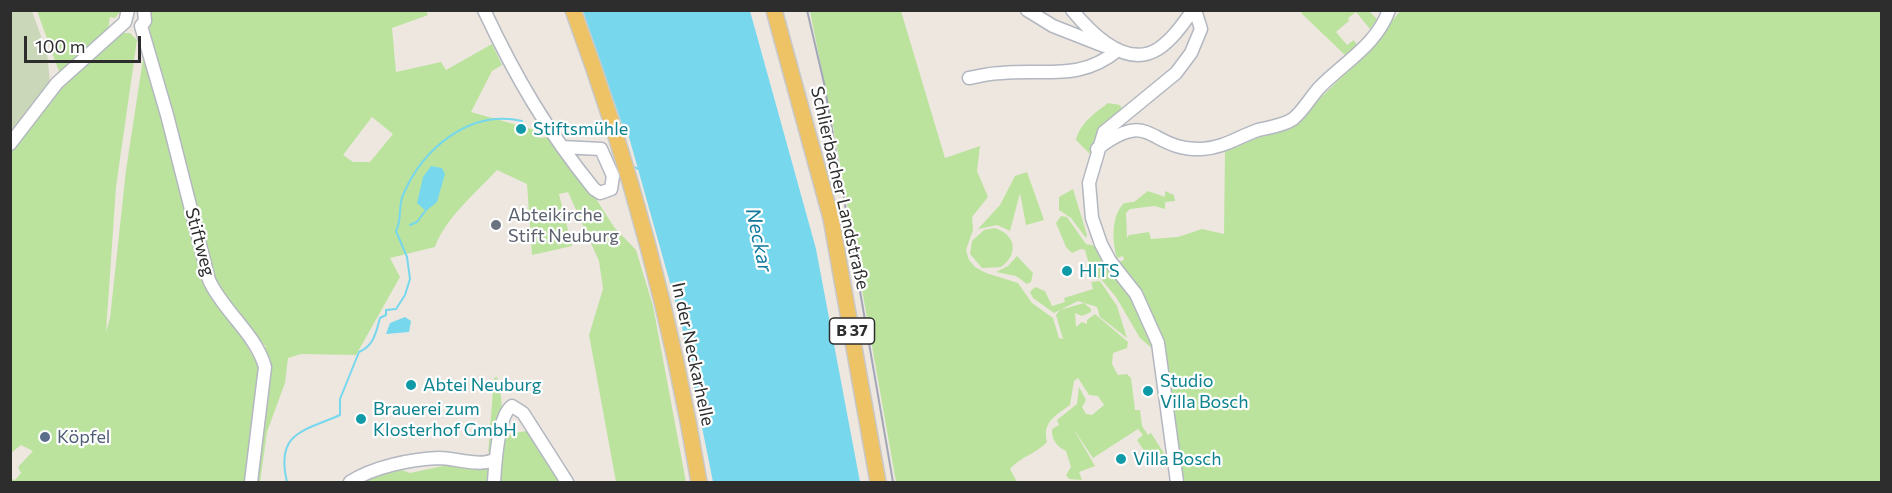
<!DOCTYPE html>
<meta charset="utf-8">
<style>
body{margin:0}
#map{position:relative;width:1892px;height:493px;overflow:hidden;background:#eee7e0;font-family:Commissioner,sans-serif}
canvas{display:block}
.frame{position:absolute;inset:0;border:12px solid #2d2d2d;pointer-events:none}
.scale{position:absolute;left:24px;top:36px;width:117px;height:27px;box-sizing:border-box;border:3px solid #2d2d2d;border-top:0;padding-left:8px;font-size:18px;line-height:21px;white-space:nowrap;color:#2d2d2d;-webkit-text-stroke:4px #fff;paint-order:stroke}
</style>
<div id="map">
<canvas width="1892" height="493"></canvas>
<div class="frame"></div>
<div class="scale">100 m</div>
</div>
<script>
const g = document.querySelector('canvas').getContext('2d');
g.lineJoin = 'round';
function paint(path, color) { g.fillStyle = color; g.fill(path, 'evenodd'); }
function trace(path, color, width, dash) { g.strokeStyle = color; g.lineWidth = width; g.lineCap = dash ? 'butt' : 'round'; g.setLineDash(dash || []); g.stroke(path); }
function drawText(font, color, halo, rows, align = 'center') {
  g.font = font + ' Commissioner,sans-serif'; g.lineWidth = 4.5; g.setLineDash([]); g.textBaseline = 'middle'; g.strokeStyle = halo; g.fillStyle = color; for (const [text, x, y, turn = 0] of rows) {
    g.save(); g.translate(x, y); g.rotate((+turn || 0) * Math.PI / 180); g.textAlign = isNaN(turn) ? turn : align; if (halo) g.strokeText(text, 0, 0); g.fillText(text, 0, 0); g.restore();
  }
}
paint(new Path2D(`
 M1304 10 1369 11 1377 19 1370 29 1356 12 1348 18 1349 21 1336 32 1347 45 1354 40 1357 45 1345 55 1301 13Z
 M37 11H121L115 18 110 17 107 36 61 77Z
 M149 11H426L428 15 392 28 396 72 441 62 446 70 492 44 502 65 492 71 471 112 535 130 541 138 548 137 591 191 614 227 636 250 653 306 686 482H616L589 335 603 289 599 261 568 192 559 194 572 246 532 255 527 184 497 170C476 193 446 217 435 247L390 258 400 277 356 355 301 354 288 358 285 383 267 432 260 482H11V479L15 480 21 473 18 467 33 451 21 445 11 453 10 149 57 88 122 33H130L137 40 116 187 106 332 110 318 126 170 145 46 206 289 244 340 253 357 266 347 229 303 215 279 150 40ZM372 117 393 134 370 162H353L343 155Z
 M810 11H901L945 158 980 146 977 171 988 197 972 217 973 230 966 250 969 260 975 267 986 273 1018 283 1032 303 1053 318 1059 338 1063 339 1056 315 1060 310 1084 303 1091 309V312L1082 316 1075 313 1076 327 1082 322 1087 324V320L1095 314 1128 342 1127 348 1113 353 1112 364 1118 375 1127 374 1131 378 1135 410H1140L1142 426 1148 435 1151 433 1165 455 1152 463 1137 440 1143 435 1138 429 1093 458 1073 428 1095 466 1079 472 1082 480 1069 479 1066 475 1071 467 1066 451C1057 447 1051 439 1052 429L1059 425 1057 420 1077 404 1079 387 1086 400 1082 407 1086 414 1092 415 1104 405 1098 396 1089 395 1078 378 1074 381 1070 405C1055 416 1042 422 1047 442 1036 454 1021 456 1010 469L1017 482H896L836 142Z
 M1400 11H1881V482H1180L1163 345 1119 262 1124 260 1123 256 1117 258C1112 241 1111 216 1124 203L1134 202 1148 191 1165 197V191L1174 195 1175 201 1165 202V209L1154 206 1130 209 1126 213 1127 238 1129 235 1149 232 1151 239 1178 237 1202 229 1224 234 1225 152 1257 138 1288 130 1365 54Z
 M1108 103 1120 105 1123 110 1097 132 1090 154 1076 140C1080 123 1095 113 1108 103Z
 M1027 172 1044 220 1026 225 1020 193 1010 231 997 225 978 229 1000 205 1015 176Z
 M1073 189 1087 235 1086 238 1071 218 1059 210V197Z
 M1061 216 1067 217 1086 244 1096 246 1131 297 1154 350 1140 338 1116 297 1100 278 1093 279 1085 250 1081 249 1072 253 1066 247 1056 223Z
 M995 228C1016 235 1019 254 1001 267L982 268 970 254 972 241 984 230Z
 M1017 256 1033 273 1031 282 1027 284 1016 276 996 272 1008 266Z
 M1100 281 1117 306 1127 338 1100 317 1097 307 1078 301 1054 313 1033 298 1030 292 1035 287 1045 291 1052 306 1065 302 1064 298 1093 289 1091 282Z
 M497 377C506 409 501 425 488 454L494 378Z
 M527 431 559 482H499L503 439 514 433Z
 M452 464 490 467 487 482H367L365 479 402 470 410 473Z`), '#bbe39e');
paint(new Path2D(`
 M11 11H32L47 53 50 82 11 138Z`), '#cad7b8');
paint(new Path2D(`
 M583 11H750L816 249 860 482H713L681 322 627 130 623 127Z
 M431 166 442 168 445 174 437 202 426 211 417 203 423 177Z
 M405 317 411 321 409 332 386 334 390 323Z`), '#76d7ed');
trace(new Path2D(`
 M635 167 638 169
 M410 225 417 222 426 210
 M287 482C275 432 304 431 340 415V399L359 352C374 346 376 332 380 318L386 315V310L396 309 405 295 410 279 407 257 396 231C402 220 398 207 403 195 423 148 470 109 522 121`), '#76d7ed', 2);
const minor = new Path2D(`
 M484 10C516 78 547 131 594 189L600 193 611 189 613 176 601 149 562 147
 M1027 10 1053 26 1104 46
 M1072 10C1091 33 1126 69 1158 49 1172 40 1183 24 1193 10
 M141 26 167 115 209 280C223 311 256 334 265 367L251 482
 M141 26 145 21 144 10
 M969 78C980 76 991 73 1002 73 1046 69 1081 81 1118 50
 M10 144 57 83 125 22 128 10
 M1097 149C1152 106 1148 151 1202 149 1223 148 1238 137 1258 130 1269 127 1283 126 1293 119 1303 111 1310 98 1319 88 1344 62 1376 46 1389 10
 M350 482C373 467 411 459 439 458 455 458 479 467 493 460
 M494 482C495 466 498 415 512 406L523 413 567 482
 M1177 482 1158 343 1136 294 1110 261 1101 244 1092 218 1089 183 1104 132 1176 73 1191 53 1201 29 1195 10`);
const major = new Path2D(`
 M573 10C630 164 672 321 699 482
 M774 10 831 218 878 482`);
trace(minor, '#b3b7c0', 15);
trace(major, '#c8c8c8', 18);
trace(minor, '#fff', 12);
trace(major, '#eec365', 15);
trace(new Path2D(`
 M807 10 824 83 893 482`), '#a2a7b7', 2);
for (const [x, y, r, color] of [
 [521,129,6,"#0f9aa8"],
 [496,225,6,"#6b7280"],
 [1067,271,6,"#0f9aa8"],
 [411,385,6,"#0f9aa8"],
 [1148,391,6,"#0f9aa8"],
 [361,419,6,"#0f9aa8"],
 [45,437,6,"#5c6f8a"],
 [1121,459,6,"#0f9aa8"]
]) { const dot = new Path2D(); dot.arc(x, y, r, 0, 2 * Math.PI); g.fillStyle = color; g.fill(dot); trace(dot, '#fff', 2); }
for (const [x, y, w] of [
 [852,331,45]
]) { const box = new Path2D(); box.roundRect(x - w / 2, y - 13, w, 26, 4.5); g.fillStyle = '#fff'; g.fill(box); trace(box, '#2d2d2d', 1.5); }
drawText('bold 16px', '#2d2d2d', null, [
 ["B 37",852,331]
]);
drawText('18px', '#0d838f', '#fff', [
 ["Stiftsmühle",533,129],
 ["HITS",1079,271],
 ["Studio",1160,381],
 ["Villa Bosch",1160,402],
 ["Abtei Neuburg",423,385],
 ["Brauerei zum",373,409],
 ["Klosterhof GmbH",373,430],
 ["Villa Bosch",1133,459]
], 'left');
drawText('18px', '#2d2d2d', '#fff', [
 ["Schlierbacher Landstraße",840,188,77],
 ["Stiftweg",200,242,75],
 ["In der Neckarhelle",693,354,78]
]);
drawText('18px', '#5b616d', '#fff', [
 ["Abteikirche",508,215],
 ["Stift Neuburg",508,236]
], 'left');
drawText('18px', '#4e5e75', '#fff', [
 ["Köpfel",57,437]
], 'left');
drawText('italic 20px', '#11799d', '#fff', [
 ["Neckar",759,240,78]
]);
</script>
